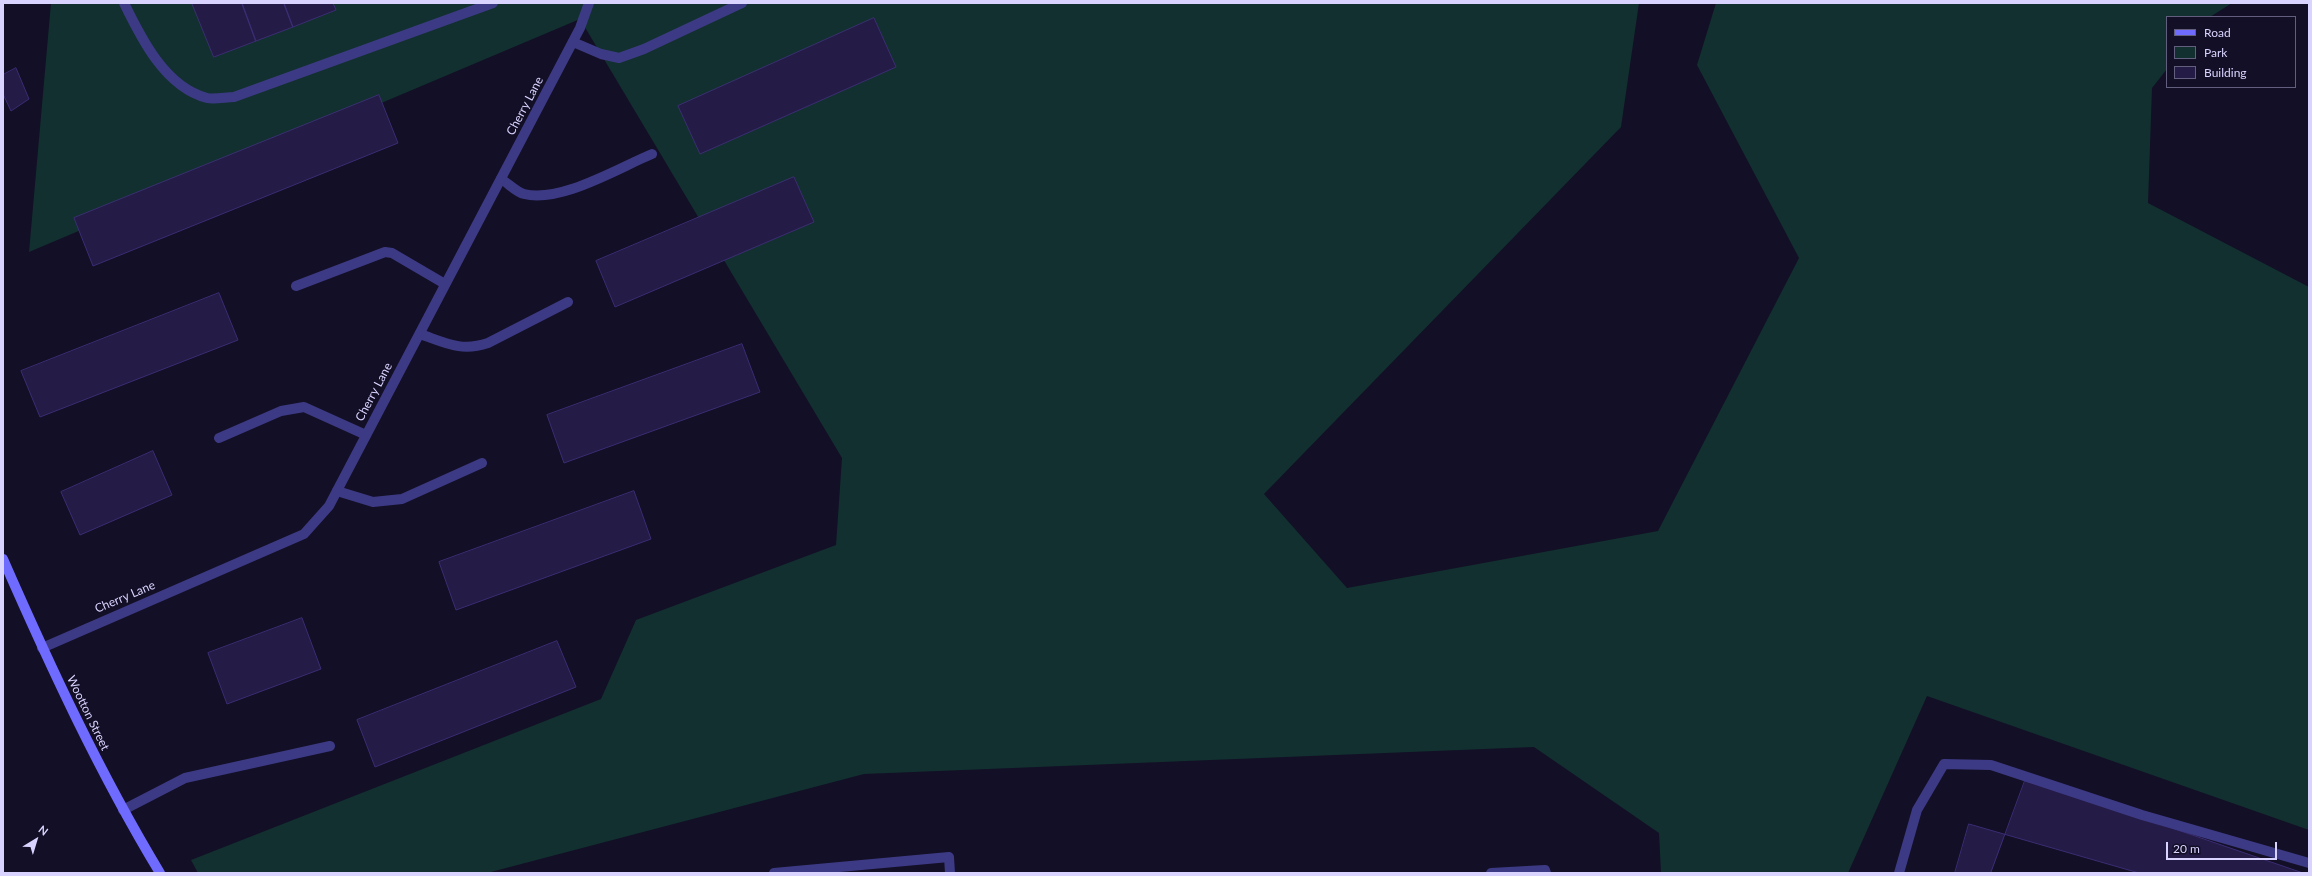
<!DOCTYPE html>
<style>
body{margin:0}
#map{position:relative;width:2312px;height:876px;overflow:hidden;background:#130f26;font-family:Lato,sans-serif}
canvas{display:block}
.frame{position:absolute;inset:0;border:4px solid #d9d4ff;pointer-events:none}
.legend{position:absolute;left:2166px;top:16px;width:130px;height:72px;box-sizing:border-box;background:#130f26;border:1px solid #625e7d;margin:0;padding:5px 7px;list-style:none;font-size:12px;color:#d9d4ff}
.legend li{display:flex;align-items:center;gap:8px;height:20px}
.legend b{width:20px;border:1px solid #625e7d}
.north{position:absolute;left:16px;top:820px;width:40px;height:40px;-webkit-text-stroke:3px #130f26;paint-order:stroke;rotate:38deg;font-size:11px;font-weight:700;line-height:16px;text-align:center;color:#d9d4ff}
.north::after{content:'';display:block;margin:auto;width:14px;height:18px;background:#d9d4ff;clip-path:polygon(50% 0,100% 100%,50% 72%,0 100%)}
.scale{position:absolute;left:2166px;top:842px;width:111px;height:18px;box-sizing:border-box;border:2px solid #d9d4ff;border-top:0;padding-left:5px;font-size:12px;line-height:14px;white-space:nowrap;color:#d9d4ff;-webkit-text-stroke:3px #130f26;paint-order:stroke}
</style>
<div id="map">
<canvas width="2312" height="876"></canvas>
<div class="frame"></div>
<ul class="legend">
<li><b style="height:5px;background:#6f6bff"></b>Road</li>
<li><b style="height:11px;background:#12302f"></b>Park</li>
<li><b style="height:11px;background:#241b47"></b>Building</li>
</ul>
<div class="north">N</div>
<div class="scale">20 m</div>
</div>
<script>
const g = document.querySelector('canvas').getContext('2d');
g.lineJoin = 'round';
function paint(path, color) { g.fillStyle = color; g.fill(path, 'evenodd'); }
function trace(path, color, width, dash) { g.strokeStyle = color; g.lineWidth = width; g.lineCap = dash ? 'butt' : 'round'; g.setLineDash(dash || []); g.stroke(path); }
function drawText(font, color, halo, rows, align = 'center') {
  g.font = font + ' Lato,sans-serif'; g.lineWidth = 3; g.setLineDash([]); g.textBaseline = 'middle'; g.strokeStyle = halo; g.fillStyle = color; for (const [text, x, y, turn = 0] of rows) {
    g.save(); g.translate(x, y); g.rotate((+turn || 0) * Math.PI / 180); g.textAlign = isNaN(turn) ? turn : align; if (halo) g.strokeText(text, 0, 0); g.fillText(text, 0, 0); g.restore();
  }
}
paint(new Path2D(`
 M51 3H1639L1621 127 1264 494 1347 588 1658 531 1799 258 1697 65 1716 3H2232L2210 17H2167V69L2152 88 2148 203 2309 287V830L1927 696 1848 873H1661L1659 833 1534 747 864 774 487 873H198L191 860 601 699 636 620 836 545 842 458 580 19 29 252Z`), '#12302f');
const building = new Path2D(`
 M192 3H242L256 41 214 57Z
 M242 3H284L293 27 256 41Z
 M284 3H333L336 10 293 27Z
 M874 18 896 67 700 154 678 106Z
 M16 68 29 99 11 111 3 94V75Z
 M379 95 398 143 93 266 74 218Z
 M794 177 814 222 615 307 596 261Z
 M219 293 238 340 40 417 21 371Z
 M742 344 760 392 564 463 547 415Z
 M153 451 172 495 80 535 61 492Z
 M634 491 651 539 456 610 439 562Z
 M302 618 321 669 227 704 208 653Z
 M557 641 576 687 375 767 357 720Z
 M2026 778 2303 873H1991Z
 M1969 824 2139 873H1955Z`);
paint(building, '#241b47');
trace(building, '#3b2d73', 1);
trace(new Path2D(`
 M124 3C141 38 165 87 207 98 214 100 226 97 234 97L493 3
 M573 42 601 54 619 58 644 49 742 3
 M501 179C508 183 516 192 524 194 561 203 618 168 652 154
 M296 286 385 252 392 253 445 284
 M420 334C446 343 461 352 488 343L568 302
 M219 438 281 411 304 407 366 435
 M337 491 373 502 402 499 482 463
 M123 810 185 778 330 746
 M774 873 949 857 950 873
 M1491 873 1545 870 1546 873
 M1899 873 1917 810 1944 764 1991 765 2142 815 2309 863`), '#3d3a85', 10);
trace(new Path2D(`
 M42 648 304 534 329 506 580 28 589 3`), '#3d3a85', 10);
trace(new Path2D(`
 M3 559C50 666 99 772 160 873`), '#6f6bff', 10);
drawText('12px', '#d9d4ff', '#130f26', [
 ["Cherry Lane",525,106,-62],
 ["Cherry Lane",374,392,-62],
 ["Cherry Lane",125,597,-23],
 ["Wootton Street",88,713,64]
]);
</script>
